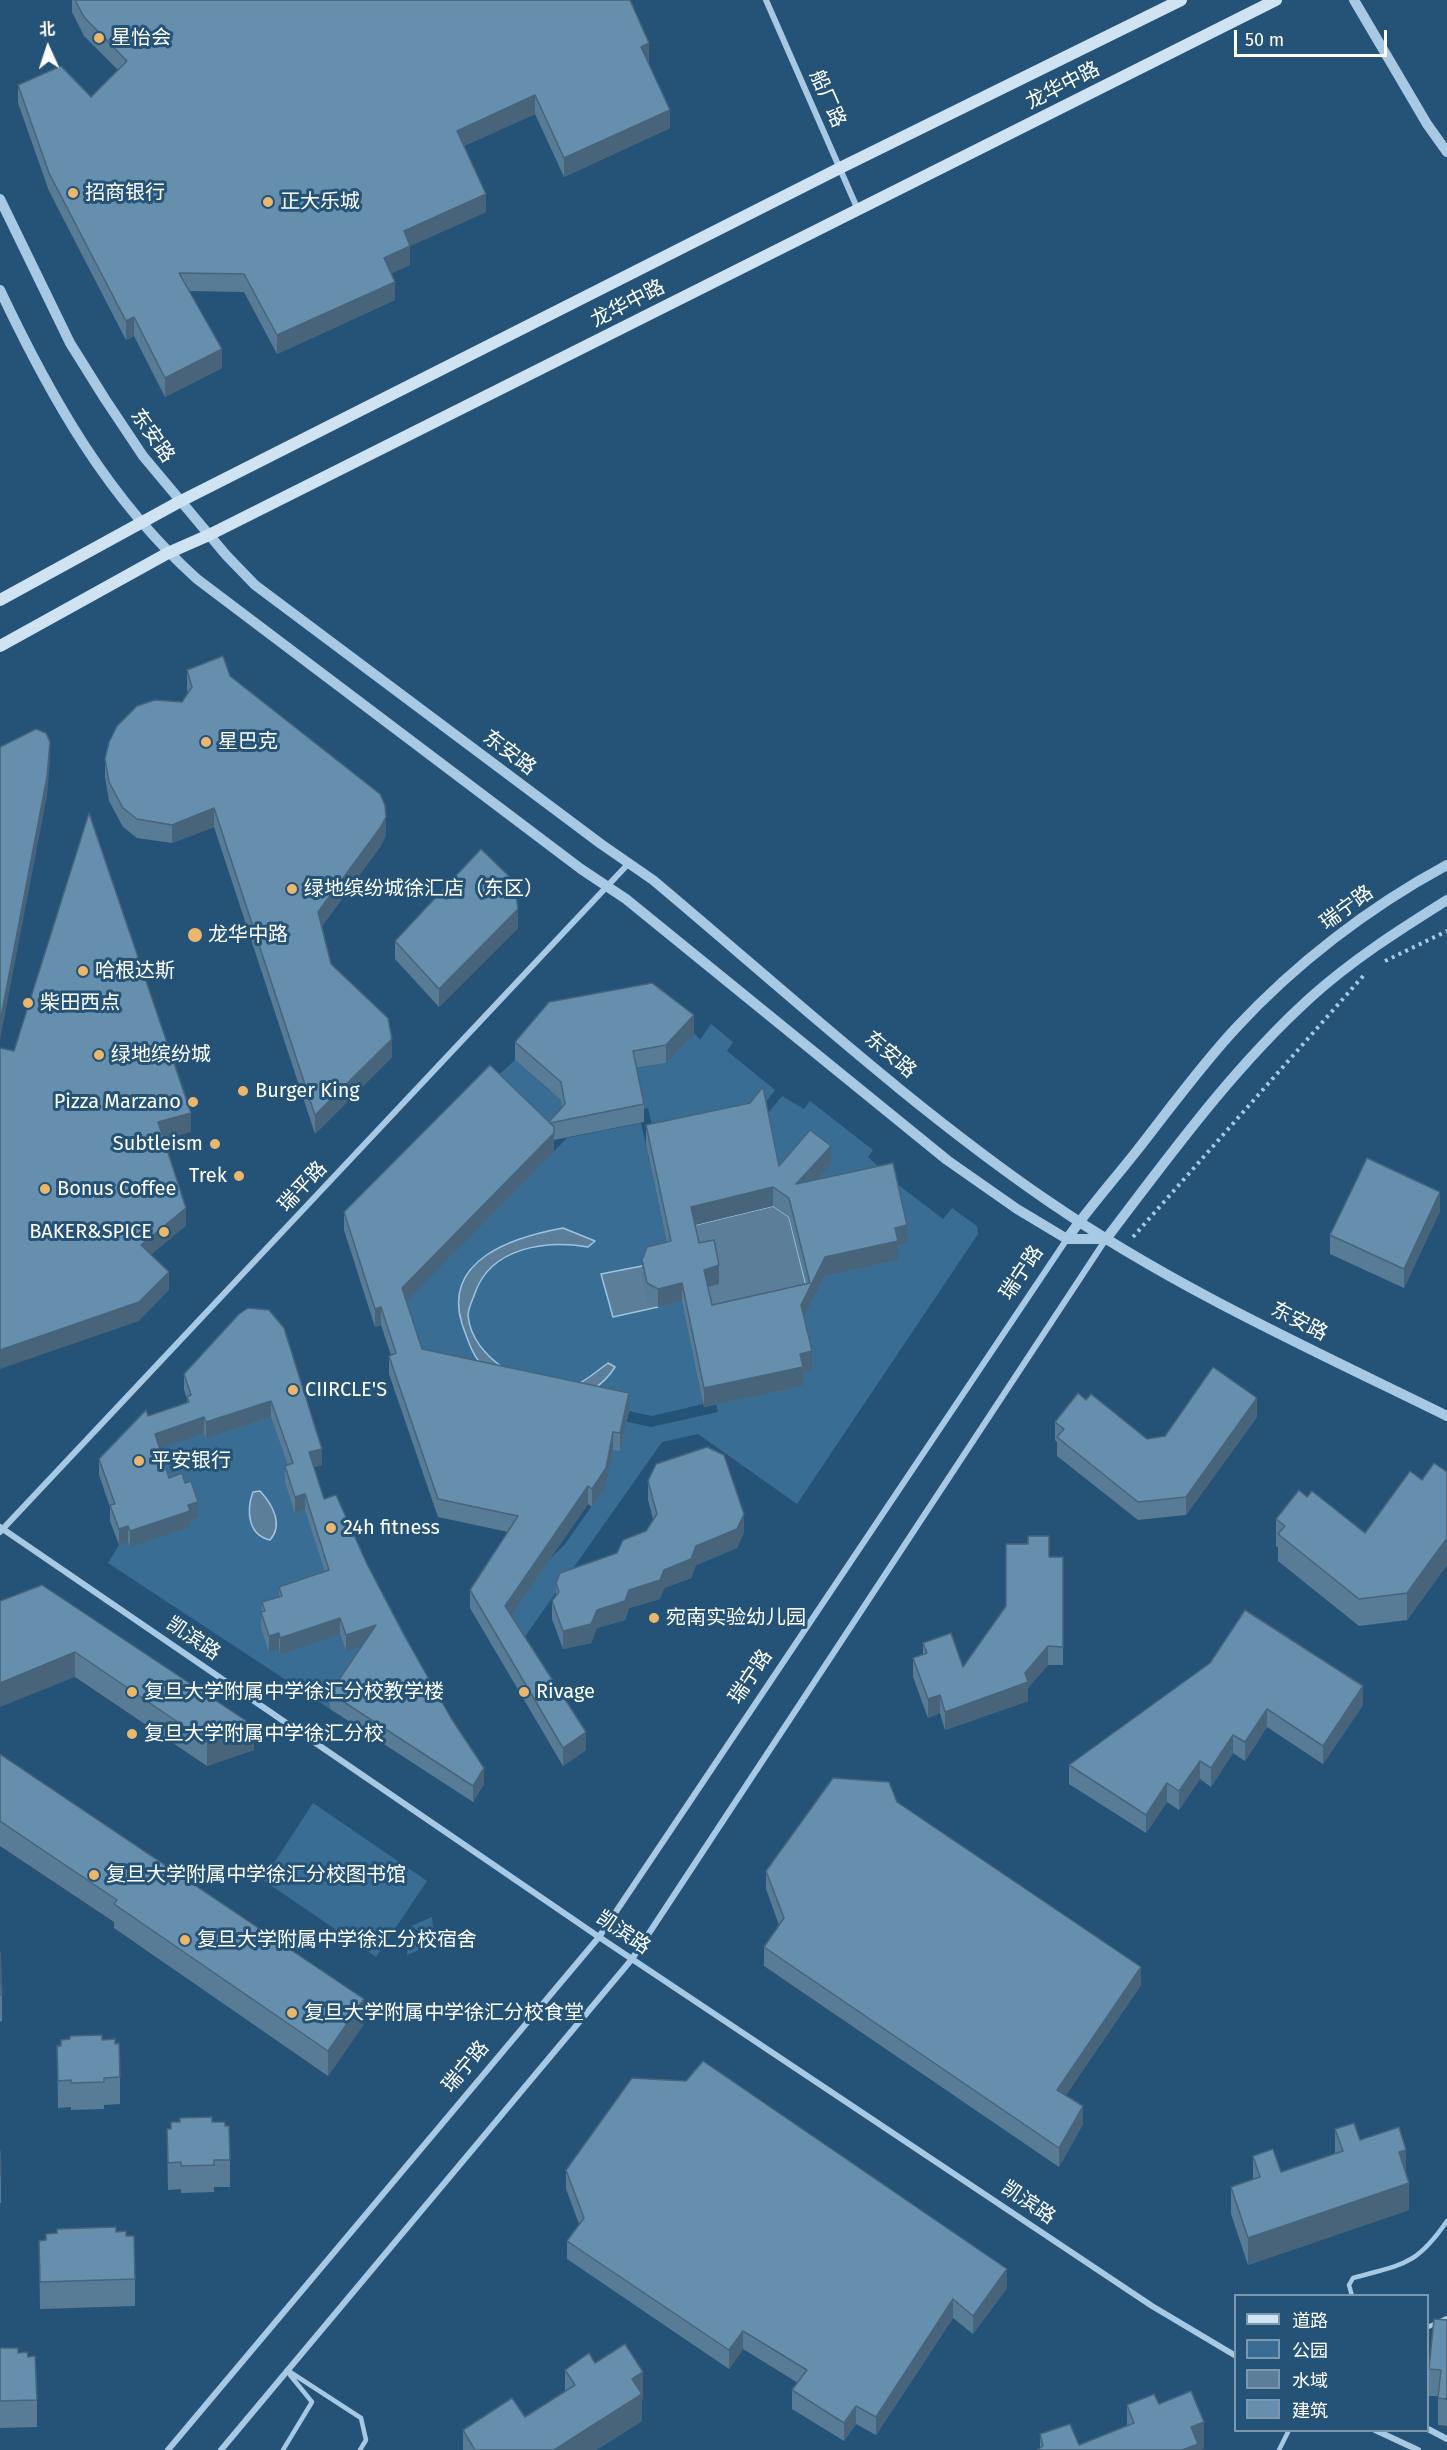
<!DOCTYPE html>
<meta charset="utf-8">
<style>
body{margin:0}
#map{position:relative;width:1447px;height:2450px;overflow:hidden;background:#255377;font-family:"Fira Sans","Noto Sans SC",sans-serif}
canvas{display:block}
.legend{position:absolute;left:1234px;top:2294px;width:195px;height:138px;box-sizing:border-box;background:#255377;border:2px solid #7c98ad;margin:0;padding:8px 10px;list-style:none;font-size:18px;color:#fff}
.legend li{display:flex;align-items:center;gap:12px;height:30px}
.legend b{width:30px;border:2px solid #7c98ad}
.north{position:absolute;left:18px;top:18px;width:60px;height:60px;-webkit-text-stroke:4px #255377;paint-order:stroke;rotate:357deg;font-size:16px;font-weight:700;line-height:24px;text-align:center;color:#fff}
.north::after{content:'';display:block;margin:auto;width:21px;height:27px;background:#fff;clip-path:polygon(50% 0,100% 100%,50% 72%,0 100%)}
.scale{position:absolute;left:1234px;top:30px;width:153px;height:27px;box-sizing:border-box;border:3px solid #fff;border-top:0;padding-left:8px;font-size:18px;line-height:21px;white-space:nowrap;color:#fff;-webkit-text-stroke:4px #255377;paint-order:stroke}
</style>
<div id="map">
<canvas width="1447" height="2450"></canvas>
<ul class="legend">
<li><b style="height:8px;background:#cfe3f3"></b>道路</li>
<li><b style="height:16px;background:#396d94"></b>公园</li>
<li><b style="height:16px;background:#5d7e98"></b>水域</li>
<li><b style="height:16px;background:#668fae"></b>建筑</li>
</ul>
<div class="north">北</div>
<div class="scale">50 m</div>
</div>
<script>
const g = document.querySelector('canvas').getContext('2d');
g.lineJoin = 'round';
function paint(path, color) { g.fillStyle = color; g.fill(path, 'evenodd'); }
function trace(path, color, width, dash) { g.strokeStyle = color; g.lineWidth = width; g.lineCap = dash ? 'butt' : 'round'; g.setLineDash(dash || []); g.stroke(path); }
function drawText(font, color, halo, rows, align = 'center') {
  g.font = font + ' "Fira Sans","Noto Sans SC",sans-serif'; g.lineWidth = 6; g.setLineDash([]); g.textBaseline = 'middle'; g.strokeStyle = halo; g.fillStyle = color; for (const [text, x, y, turn = 0] of rows) {
    g.save(); g.translate(x, y); g.rotate((+turn || 0) * Math.PI / 180); g.textAlign = isNaN(turn) ? turn : align; if (halo) g.strokeText(text, 0, 0); g.fillText(text, 0, 0); g.restore();
  }
}
paint(new Path2D(`
 M711 1024 733 1042 727 1051 775 1090 753 1119 659 1153 648 1108 620 1113 633 1069 666 1063 694 1033 700 1040Z
 M515 1060 550 1091 591 1093 526 1164 490 1083Z
 M782 1096 804 1109 810 1101 873 1150 868 1157 884 1172 779 1184 765 1117Z
 M641 1123 665 1231 693 1298 703 1404 652 1416 422 1367 402 1306 567 1138Z
 M892 1180 943 1219 952 1208 977 1226 978 1234 797 1504 698 1434 662 1442 519 1645 505 1624 549 1560 565 1544 606 1486 605 1417 651 1427 718 1412 706 1358 800 1372 811 1370 792 1333 823 1276 898 1259Z
 M269 1411 321 1505 333 1596 269 1652 279 1649 281 1654 340 1634 346 1651 396 1635 365 1658 330 1709 108 1563 119 1545 128 1542 130 1547 190 1527 169 1494 155 1450 204 1433 207 1438 265 1418Z
 M313 1803 427 1881 376 1957 263 1880Z
 M432 1917 434 1941 411 1926Z
 M409 1930 431 1945 407 1955Z`), '#396d94');
const water = new Path2D(`
 M773 1206 789 1217 806 1285 712 1323 691 1226Z
 M563 1228 595 1241 588 1247C546 1240 491 1247 475 1293 473 1299 468 1309 468 1315 471 1359 532 1393 573 1386 584 1383 598 1370 608 1363L615 1367C605 1383 587 1397 567 1398 546 1399 501 1381 485 1368 472 1356 468 1340 462 1324 442 1259 514 1237 563 1228Z
 M647 1265 658 1307 613 1317 601 1274Z
 M260 1491C272 1504 284 1524 270 1540 248 1535 246 1511 253 1492Z`);
paint(water, '#5d7e98');
trace(water, '#9bc6e3', 1.5);
trace(new Path2D(`
 M1385 961 1447 931
 M1133 1237 1364 975`), '#a7c9e3', 4, [3, 4.5]);
trace(new Path2D(`
 M1352 2296 1349 2285 1353 2278C1403 2264 1416 2266 1447 2221
 M1428 2327 1447 2318
 M287 2370 361 2418 366 2440 360 2450
 M283 2450 312 2402 290 2375
 M1279 2450 1289 2430`), '#a7c9e3', 4.5);
trace(new Path2D(`
 M766 0 858 210
 M0 1527 599 1937 1152 2306 1236 2356
 M0 1532 629 863
 M1428 2429 1447 2439
 M1375 2430 1418 2450
 M168 2450 599 1937 1067 1239
 M221 2450 632 1959 1106 1239`), '#a7c9e3', 6);
trace(new Path2D(`
 M1354 0 1427 124 1447 152
 M0 199 70 343 105 399 143 456 226 555 255 585 601 844 653 880C783 989 912 1108 1051 1203 1175 1288 1313 1350 1447 1416
 M0 290C51 398 108 499 197 579L581 869 626 899 947 1160 1017 1209 1067 1239H1106
 M1067 1239C1088 1209 1112 1182 1135 1153 1168 1111 1199 1068 1235 1029 1295 964 1369 907 1447 865
 M1106 1239C1170 1155 1232 1069 1310 998 1352 960 1399 930 1447 900`), '#a7c9e3', 10);
trace(new Path2D(`
 M0 600 179 502 840 168 1181 0
 M0 646 168 553 209 535 1276 0`), '#cfe3f3', 12);
paint(new Path2D(`
 M72 0H630L649 62H648L670 128 564 177 535 114 464 146 486 212 410 246V265L391 273 395 300 277 354 244 292 189 291 222 368 165 397 134 336 126 340 49 191 18 103V85L91 97 118 70 84 36 72 12Z
 M187 670 230 676 386 835 380 847 322 926 331 964 392 1057 315 1134 214 827 172 843 137 838 123 827 109 801 105 777V759L182 702 188 693 187 689Z
 M518 928 439 1007 395 959V941Z
 M694 1033 666 1063 636 1068 644 1104V1122L554 1140V1151L406 1302 422 1349 629 1411 620 1451 613 1450 606 1486 592 1507 588 1504 511 1615 586 1750 563 1766 470 1608V1590L508 1532 438 1517 389 1374V1356L391 1355 381 1325 375 1327 344 1230V1212L549 1122 562 1107 561 1100 515 1060V1042Z
 M646 1125 779 1166 831 1165 818 1179 907 1244 898 1246V1260L825 1276 804 1317 812 1370 803 1372V1386L704 1407 682 1301 658 1307 647 1301 642 1278V1260L667 1242 646 1144ZM773 1206 789 1217 806 1284 712 1305 708 1287 719 1284 699 1243 695 1225Z
 M1440 1211 1404 1288 1330 1254V1235Z
 M239 1314 322 1465 314 1467 324 1499 367 1564 484 1784 473 1802 330 1709V1693L362 1645 346 1651 340 1634 280 1654 279 1649 269 1652 261 1628 262 1602 279 1597V1587L325 1572 305 1510 295 1513 285 1482V1466L288 1465 271 1417 206 1438 204 1433 160 1448 169 1478 198 1518 190 1521V1527L130 1547 128 1542 119 1545 110 1521V1507L99 1475V1459L148 1416 187 1403V1399L184 1390V1374Z
 M1086 1400 1147 1439 1165 1436 1257 1417 1186 1515 1138 1520 1057 1456V1442L1055 1440V1422Z
 M1447 1472V1565L1407 1620 1359 1626 1278 1561V1547L1276 1546V1519L1307 1497 1365 1533Z
 M648 1481 744 1532 737 1548 696 1565 691 1578 664 1588 660 1599 629 1608 625 1620 597 1628 591 1643 563 1649 552 1619V1601L556 1596V1583L617 1553 646 1531 653 1519 648 1500Z
 M1049 1557H1063V1665H1048L1028 1688V1701L945 1730 940 1713 928 1718 913 1677V1658L923 1654V1643L963 1667 1006 1606Z
 M0 1601 254 1750 207 1766 75 1677Z
 M1210 1663 1363 1705 1323 1764 1267 1727 1245 1761 1233 1753 1211 1787 1200 1779 1179 1810 1167 1802 1146 1833 1069 1784V1765Z
 M0 1754 364 2024 328 2076 114 1928V1922L0 1846Z
 M897 1802 1141 1985 1066 2095 1083 2124 1059 2167 764 1966V1947L779 1925 766 1889V1871Z
 M0 1952 2 1994V2021L0 2022Z
 M102 2040 120 2077V2104L104 2105V2109L71 2110V2107L58 2108 57 2046Z
 M212 2122 225 2126 230 2160V2187H214V2192L181 2193V2189L168 2190 167 2129Z
 M1335 2129 1360 2140 1406 2173 1409 2210 1248 2265 1231 2214V2187L1253 2180V2156L1281 2172 1335 2153Z
 M0 2151 1 2176V2203H0Z
 M566 2170 1007 2288 973 2334 953 2318 876 2435 856 2424 844 2441 792 2409V2390L798 2383 743 2349 729 2369 567 2259V2241L579 2224 566 2189Z
 M116 2232 126 2236 135 2279V2306L40 2309 39 2241Z
 M1447 2320V2426L1438 2425V2396H1429V2369Z
 M0 2348 18 2353 28 2357 37 2400V2427L0 2428Z
 M595 2363 643 2399 642 2400V2421L596 2450H463V2430L525 2417 565 2392V2370Z
 M1159 2404 1204 2449 1040 2448V2434L1079 2445 1127 2426V2405Z`), '#587b96');
paint(new Path2D(`
 M649 43V62L641 66V47Z
 M535 95V114L457 149V131Z
 M670 110V128L564 177V158Z
 M486 194V212L410 246V265L384 277V258L404 231Z
 M395 282V300L277 354V335Z
 M134 317V336L126 340V321Z
 M222 349V368L165 397V378Z
 M50 742V761L47 796 0 1040V1022Z
 M214 808V827L172 843V825Z
 M386 817V835L380 847 318 931V912Z
 M518 909V928L439 1007V989Z
 M694 1015V1033L666 1063V1045Z
 M392 1039V1057L315 1134V1115Z
 M191 1113V1132L158 1141V1122Z
 M554 1133V1151L402 1306V1288Z
 M831 1146V1165L796 1203V1184Z
 M773 1187V1206L691 1226V1207Z
 M1440 1192V1211L1404 1288V1269Z
 M186 1208V1226L141 1263V1245Z
 M907 1225V1244L898 1246V1260L825 1276 801 1323V1305L825 1257 895 1228Z
 M719 1265V1284L704 1288V1270Z
 M169 1272V1290L139 1321 0 1369V1350Z
 M682 1283V1301L658 1307V1289Z
 M381 1307V1325L375 1327V1309Z
 M812 1351V1370L803 1372V1386L704 1407V1388L800 1354Z
 M629 1393V1411L620 1451V1433Z
 M1257 1398V1417L1186 1515V1497Z
 M271 1401V1417L206 1438V1422Z
 M204 1417V1433L155 1450V1434Z
 M613 1432V1450L606 1486 592 1507V1489Z
 M322 1449V1465L309 1468V1452Z
 M588 1486V1504L505 1624V1606Z
 M305 1494V1510L295 1513V1497Z
 M198 1502V1518L190 1521V1527L130 1547V1531L188 1505Z
 M744 1514V1532L737 1548 696 1565 691 1578 664 1588 660 1599 629 1608 625 1620 597 1628 591 1643 563 1649V1631L696 1546Z
 M128 1526V1542L119 1545V1529Z
 M1447 1538V1565L1407 1620V1593Z
 M340 1618V1634L280 1654V1638Z
 M376 1625V1641L346 1651V1635Z
 M279 1633V1649L269 1652V1636Z
 M1048 1646V1665L1028 1688V1701L945 1730V1712L1025 1673Z
 M75 1652V1677L0 1707V1683Z
 M1363 1686V1705L1323 1764V1746Z
 M940 1695V1713L928 1718V1699Z
 M1267 1709V1727L1245 1761V1742Z
 M254 1726V1750L207 1766V1742Z
 M586 1732V1750L563 1766V1748Z
 M1233 1735V1753L1211 1787V1768Z
 M1200 1761V1779L1179 1810V1791Z
 M484 1768V1784L473 1802V1786Z
 M1167 1783V1802L1146 1833V1815Z
 M1141 1967V1985L1057 2108V2090Z
 M364 1999V2024L328 2076V2051Z
 M1083 2106V2124L1059 2167V2148Z
 M1406 2150V2177L1399 2152Z
 M1409 2183V2210L1248 2265V2238Z
 M1007 2269V2288L973 2334V2316Z
 M953 2299V2318L876 2435V2417Z
 M743 2331V2349L729 2369V2350Z
 M643 2372V2399L642 2400V2421L596 2450H554L632 2379Z
 M856 2406V2424L844 2441V2423Z
 M1204 2422V2449L1201 2450H1182L1191 2427Z`), '#47647a');
const building = new Path2D(`
 M75 0H630L649 43 641 47 670 110 564 158 535 95 457 131 486 194 404 231 410 246 384 258 395 282 277 335 244 274 179 273 222 349 165 378 134 317 126 321 49 173 18 85 61 66 91 97 127 61 84 17Z
 M223 656 230 676 380 794 385 805 386 817 380 828 318 912 331 964 388 1018 392 1039 315 1115 214 808 172 825 137 819 123 808 109 782 105 759 109 742 117 726 137 706 155 700 182 702 192 687 187 670Z
 M36 729 46 733 50 742 47 777 0 1022V747Z
 M89 813 191 1113 158 1122 186 1208 141 1245 169 1272 139 1302 0 1350V1048L14 1051Z
 M481 849 514 881 518 909 439 989 395 941Z
 M652 983 694 1015 666 1045 633 1051 644 1104 550 1123 554 1127V1133L402 1288 422 1349 629 1393 620 1433 613 1432 606 1468 592 1489 588 1486 505 1606 586 1732 563 1748 470 1590 518 1516 438 1499 389 1356 396 1353 381 1307 375 1309 344 1212 490 1065 549 1122 565 1104 561 1082 515 1042 549 1002Z
 M763 1087 779 1166 810 1130 831 1146 796 1184 893 1163 907 1225 895 1228 898 1241 825 1257 801 1305 812 1351 800 1354 803 1367 704 1388 682 1283 658 1289 647 1283 642 1260 647 1247 671 1241 646 1125 750 1103ZM773 1187 789 1198 810 1283 712 1305 704 1270 719 1265 714 1240 699 1243 691 1207Z
 M1367 1158 1440 1192 1404 1269 1330 1235Z
 M248 1308 269 1310 284 1328 322 1449 309 1452 324 1499 336 1495 367 1564 404 1635 451 1718 484 1768 473 1786 330 1693 376 1625 346 1635 340 1618 280 1638 279 1633 269 1636 261 1612 265 1611 262 1602 282 1596 279 1587 329 1570 305 1494 295 1497 285 1466 293 1463 271 1401 206 1422 204 1417 155 1434 169 1478 182 1473 185 1483 191 1481 198 1502 188 1505 190 1511 130 1531 128 1526 119 1529 110 1505 115 1504 99 1459 146 1410 148 1416 189 1402 187 1397 191 1395 184 1374 239 1314Z
 M1213 1367 1257 1398 1186 1497 1138 1502 1057 1437 1064 1429 1055 1422 1078 1393 1086 1400 1091 1394 1147 1439 1165 1436Z
 M707 1447 724 1455 744 1514 737 1529 696 1546 691 1559 664 1570 660 1580 629 1590 625 1601 597 1610 591 1624 563 1631 552 1601 559 1592 556 1583 560 1573 617 1553 623 1540 646 1531 657 1514 648 1481 656 1464Z
 M1434 1463 1447 1472V1538L1407 1593 1359 1599 1278 1534 1285 1526 1276 1519 1299 1490 1307 1497 1312 1491 1365 1533 1410 1471 1422 1480Z
 M1028 1536H1049V1557H1063V1647L1048 1646 1025 1673 1028 1682 945 1712 940 1695 928 1699 913 1658 927 1653 923 1643 951 1633 963 1667 1006 1606V1544H1028Z
 M42 1585 254 1726 207 1742 75 1652 0 1683V1601Z
 M1245 1610 1363 1686 1323 1746 1267 1709 1245 1742 1233 1735 1211 1768 1200 1761 1179 1791 1167 1783 1146 1815 1069 1765 1210 1663Z
 M0 1754 364 1999 328 2051 114 1904 117 1900 0 1821Z
 M833 1778 889 1782 897 1802 1141 1967 1057 2090 1083 2106 1059 2148 764 1947 784 1918 766 1871Z
 M0 1952 2 1994 0 1995Z
 M102 2035V2040L115 2039V2044L119 2043 120 2077 104 2078V2082L71 2083V2080L58 2081 57 2046H61V2040L70 2039V2036Z
 M703 2061 1007 2269 973 2316 953 2299 876 2417 856 2406 844 2423 792 2390 807 2370 743 2331 729 2350 567 2241 584 2218 566 2170 632 2078 686 2081Z
 M212 2117V2122H225V2126H229L230 2160H214V2165L181 2166V2162L168 2163 167 2129H171V2122H180V2118Z
 M1354 2123 1360 2140 1399 2127 1406 2150 1399 2152 1409 2183 1248 2238 1231 2187 1260 2177 1253 2156 1273 2149 1281 2172 1343 2151 1335 2129Z
 M0 2151 1 2176H0Z
 M116 2227V2232L126 2231V2236H134L135 2279 40 2282 39 2241 46 2240V2234L57 2233V2229Z
 M1434 2319 1447 2320V2399L1438 2398 1441 2370 1429 2369Z
 M625 2344 643 2372 632 2379 642 2394 554 2450H475L463 2430 512 2398 525 2417 575 2385 565 2370 589 2353 595 2363Z
 M0 2348H18V2353L27 2352 28 2357 35 2356 37 2400 0 2401Z
 M1191 2391 1204 2422 1191 2427 1198 2444 1182 2450H1037L1043 2446 1040 2434 1070 2424 1079 2445 1134 2423 1127 2405 1154 2394 1159 2404Z`);
paint(building, '#668fae');
trace(building, '#47647a', 1.5);
for (const [x, y, r, color] of [
 [99,38,6,"#ebb76c"],
 [73,193,6,"#ebb76c"],
 [268,202,6,"#ebb76c"],
 [206,742,6,"#ebb76c"],
 [292,889,6,"#ebb76c"],
 [195,935,8,"#ebb76c"],
 [83,971,6,"#ebb76c"],
 [28,1003,6,"#ebb76c"],
 [99,1055,6,"#ebb76c"],
 [243,1091,6,"#ebb76c"],
 [193,1102,6,"#ebb76c"],
 [215,1144,6,"#ebb76c"],
 [239,1176,6,"#ebb76c"],
 [45,1189,6,"#ebb76c"],
 [164,1232,6,"#ebb76c"],
 [293,1390,6,"#ebb76c"],
 [139,1461,6,"#ebb76c"],
 [331,1528,6,"#ebb76c"],
 [654,1618,6,"#ebb76c"],
 [132,1692,6,"#ebb76c"],
 [524,1692,6,"#ebb76c"],
 [132,1734,6,"#ebb76c"],
 [94,1875,6,"#ebb76c"],
 [185,1940,6,"#ebb76c"],
 [292,2013,6,"#ebb76c"]
]) { const dot = new Path2D(); dot.arc(x, y, r, 0, 2 * Math.PI); g.fillStyle = color; g.fill(dot); trace(dot, '#255377', 2); }
drawText('20px', '#fff', '#255377', [
 ["星怡会",111,38],
 ["招商银行",85,193],
 ["正大乐城",280,202],
 ["星巴克",218,742],
 ["绿地缤纷城徐汇店（东区）",304,889],
 ["龙华中路",208,935],
 ["哈根达斯",95,971],
 ["柴田西点",40,1003],
 ["绿地缤纷城",111,1055],
 ["Burger King",255,1091],
 ["Pizza Marzano",181,1102,"right"],
 ["Subtleism",203,1144,"right"],
 ["Trek",227,1176,"right"],
 ["Bonus Coffee",57,1189],
 ["BAKER&SPICE",152,1232,"right"],
 ["CIIRCLE'S",305,1390],
 ["平安银行",151,1461],
 ["24h fitness",343,1528],
 ["宛南实验幼儿园",666,1618],
 ["复旦大学附属中学徐汇分校教学楼",144,1692],
 ["Rivage",536,1692],
 ["复旦大学附属中学徐汇分校",144,1734],
 ["复旦大学附属中学徐汇分校图书馆",106,1875],
 ["复旦大学附属中学徐汇分校宿舍",197,1940],
 ["复旦大学附属中学徐汇分校食堂",304,2013]
], 'left');
drawText('20px', '#fff', '#255377', [
 ["龙华中路",1063,86,-27],
 ["船厂路",827,99,66],
 ["龙华中路",628,304,-27],
 ["东安路",152,436,55],
 ["东安路",509,753,37],
 ["瑞宁路",1347,908,-36],
 ["东安路",890,1055,40],
 ["瑞平路",303,1187,-47],
 ["瑞宁路",1022,1273,-56],
 ["东安路",1299,1322,27],
 ["凯滨路",193,1639,34],
 ["瑞宁路",751,1677,-56],
 ["凯滨路",623,1933,34],
 ["瑞宁路",466,2067,-50],
 ["凯滨路",1028,2203,34]
]);
</script>
